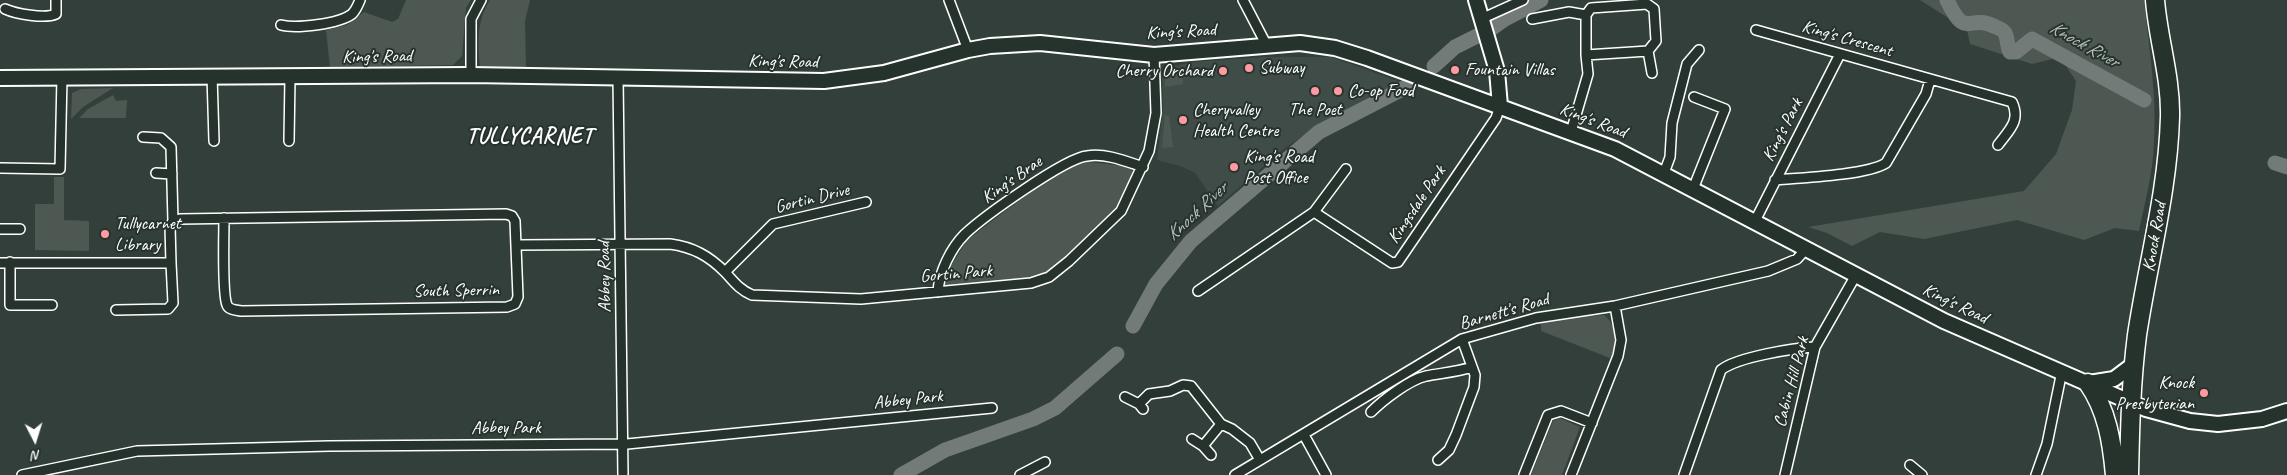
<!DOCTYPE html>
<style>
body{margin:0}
#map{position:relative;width:2287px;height:475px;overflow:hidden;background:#333f3a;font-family:Caveat,sans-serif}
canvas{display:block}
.north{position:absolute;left:10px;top:415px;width:50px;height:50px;-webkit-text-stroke:4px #26332d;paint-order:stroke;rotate:175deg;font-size:14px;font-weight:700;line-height:20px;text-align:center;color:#fff}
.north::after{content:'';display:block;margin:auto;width:18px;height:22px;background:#fff;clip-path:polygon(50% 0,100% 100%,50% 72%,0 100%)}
</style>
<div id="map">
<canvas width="2287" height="475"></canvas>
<div class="north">N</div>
</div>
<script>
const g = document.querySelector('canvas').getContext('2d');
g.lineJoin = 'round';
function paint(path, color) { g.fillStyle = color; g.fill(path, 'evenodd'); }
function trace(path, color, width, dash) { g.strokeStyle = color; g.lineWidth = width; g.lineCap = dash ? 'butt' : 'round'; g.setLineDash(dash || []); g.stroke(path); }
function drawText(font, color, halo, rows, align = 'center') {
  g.font = font + ' Caveat,sans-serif'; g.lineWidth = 4; g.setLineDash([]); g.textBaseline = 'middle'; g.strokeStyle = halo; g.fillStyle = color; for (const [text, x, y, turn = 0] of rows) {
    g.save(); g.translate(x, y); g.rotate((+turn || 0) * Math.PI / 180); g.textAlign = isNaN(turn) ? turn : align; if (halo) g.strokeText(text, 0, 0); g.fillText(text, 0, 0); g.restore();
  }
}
paint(new Path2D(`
 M1267 57H1331L1406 84 1405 87 1373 103 1316 127 1282 150 1218 206 1195 173 1180 166 1157 160 1163 109 1162 77 1164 68 1192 62Z`), '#404c47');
paint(new Path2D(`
 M406 0H471L466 8 462 56 453 65 330 67 326 30 347 25 364 12 392 22 398 19Z
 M490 0H530L525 21 526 68 480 67C478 41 476 23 490 0Z
 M1920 0H2144C2149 47 2157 96 2154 143 2153 173 2145 202 2139 231L2115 228 2084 240 2017 220 1924 239 1880 232 1852 246 1827 233 1808 227 2024 191 2056 154 2072 110 2076 81 2060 57 2032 64 1970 44 1967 30Z
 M1181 67 1183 84 1165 87V77L1168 70Z
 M113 88 83 107 71 119 72 93 81 89Z
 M113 95 116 101 127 100 126 118H79L88 109Z
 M1165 115 1169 116 1173 147 1162 148Z
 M1088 162 1127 166 1135 174 1124 199 1115 212 1052 270 1024 280 943 288 951 266 967 240 1025 196 1069 167Z
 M54 177H64V220L89 221V251L35 250V204H54Z
 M1604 315C1617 325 1616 342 1613 356L1610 358 1541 331V323L1584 316Z
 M1560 418 1580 427 1562 475H1531L1553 421Z`), '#4d5853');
trace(new Path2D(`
 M1947 0C1967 42 1967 12 1996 27 1999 28 2003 30 2005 33 2008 39 2007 46 2010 52H2016L2032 39 2144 100
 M1491 29 1505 19 1541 0
 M1434 66 1455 47 1477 36
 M2275 163 2287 167
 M1133 326 1156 284 1191 241 1319 132 1410 85
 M901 475 945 450 1033 419 1055 408 1117 354`), '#737b78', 15);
const street = new Path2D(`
 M949 0 968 50
 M1243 0 1266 44
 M5 9C16 14 45 19 56 14V0
 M1481 19 1523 0
 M1532 19 1569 12 1586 15
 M281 25C296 29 339 24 352 14 356 10 358 5 360 0
 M1756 30 2012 102C2021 121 2009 130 1998 145
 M1648 51 1652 73
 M212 75 214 141
 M471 75V19L481 0
 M618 78 623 475
 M1571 132 1588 74 1586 55 1648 51 1656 41 1654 9 1647 4 1591 8 1586 15V55
 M143 137 161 138 171 147 173 221
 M289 141 290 77
 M0 168 60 169 62 77
 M156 173 172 174
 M1664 173 1670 157 1672 123 1687 64 1699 50
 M1775 180C1800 178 1868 175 1886 163L1926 94 1930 80
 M1693 189 1725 109 1694 97
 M1314 212 1392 263 1398 262 1496 118 1500 106
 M173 221 180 219 506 214 512 216 515 221 518 297 515 304 507 307 241 311C236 310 229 310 227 305 222 294 224 234 224 218
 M1755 221 1840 54
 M0 229H20
 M517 245 670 244C693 247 709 256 725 272 734 282 740 290 752 295L861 299 1031 283 1049 277 1069 261 1121 211 1149 151 1156 113 1154 55
 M10 262V305H52
 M0 263H171L170 226 173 221
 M725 272 773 224 866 202
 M1198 291 1314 212 1346 169
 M938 292C939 272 951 248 965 234 983 217 1065 158 1087 156 1106 153 1125 161 1143 167
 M116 310 168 309 173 303 171 263
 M1125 397 1139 404 1143 409
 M1139 404 1149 394 1170 391 1183 385 1191 386 1221 424 1232 429 1250 443 1260 460
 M1371 412C1383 400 1409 380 1426 376 1442 373 1457 372 1472 367
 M1304 435 1326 475
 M1192 439 1203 446 1211 455
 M1203 446 1221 424
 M1438 460 1449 450 1456 435 1474 387 1475 375 1462 339
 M1910 465 1922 475
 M22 475 137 451 329 446 627 444 992 408
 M1020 475 1045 462
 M1235 475 1462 339 1536 318 1615 306 1768 271 1797 259 1807 248
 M1524 475 1548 415 1561 411 1592 423
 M1571 475 1618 356 1621 340 1615 306
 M1684 475 1721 370C1737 357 1794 348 1815 347
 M1785 475 1815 347 1856 275
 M2036 475 2047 444 2062 371`);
const secondary = new Path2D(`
 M1476 0 1497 71 1500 106
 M0 78 471 75 824 81 884 73 968 50 990 46 1040 43 1154 55 1300 43 1335 48 1367 58 1615 149 1944 321 2146 409 2190 421 2218 424 2262 419 2287 411
 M2089 383 2114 379 2134 364`);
const highway = new Path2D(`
 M2088 383C2107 410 2112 442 2115 475
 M2129 475C2130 428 2131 382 2137 335 2148 262 2168 191 2170 117 2171 77 2158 39 2155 0`);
trace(street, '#fff', 12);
trace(secondary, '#fff', 18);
trace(highway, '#fff', 21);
trace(street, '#26332d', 9);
trace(secondary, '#26332d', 14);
trace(highway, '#26332d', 18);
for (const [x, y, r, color] of [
 [1249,68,5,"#ff9aa2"],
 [1455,70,5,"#ff9aa2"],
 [1223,71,5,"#ff9aa2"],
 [1315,91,5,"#ff9aa2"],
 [1338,91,5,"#ff9aa2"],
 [1183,120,5,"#ff9aa2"],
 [1234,167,5,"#ff9aa2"],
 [105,234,5,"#ff9aa2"],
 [2204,393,5,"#ff9aa2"]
]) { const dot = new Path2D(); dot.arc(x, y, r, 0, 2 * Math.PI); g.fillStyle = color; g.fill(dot); trace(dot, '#26332d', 2); }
drawText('18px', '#fff', '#26332d', [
 ["King's Road",1181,32,-3],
 ["King's Crescent",1847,39,16],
 ["King's Road",377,57,-1],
 ["King's Road",783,62,1],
 ["King's Road",1593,121,21],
 ["King's Park",1783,130,-63],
 ["King's Brae",1012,180,-35],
 ["Gortin Drive",812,199,-14],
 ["Kingsdale Park",1417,205,-56],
 ["Knock Road",2155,237,-80],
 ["Gortin Park",956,274,-5],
 ["Abbey Road",605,277,-91],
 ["South Sperrin",456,291,-1],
 ["King's Road",1955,304,26],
 ["Barnett's Road",1504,312,-16],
 ["Cabin Hill Park",1792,382,-75],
 ["Abbey Park",908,400,-6],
 ["Abbey Park",506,428]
]);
drawText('18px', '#fff', '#26332d', [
 ["Subway",1259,68],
 ["Fountain Villas",1465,70],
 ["Cherry Orchard",1213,71,"right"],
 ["Co-op Food",1348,91],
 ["Cheryvalley",1193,110],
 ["Health Centre",1193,131],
 ["The Poet",1315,110,"center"],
 ["King's Road",1244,157],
 ["Post Office",1244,178],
 ["Tullycarnet",115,224],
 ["Library",115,245],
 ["Knock",2194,383,"right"],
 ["Presbyterian",2194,404,"right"]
], 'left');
drawText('italic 19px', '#b9bdbc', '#26332d', [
 ["Knock River",2084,45,29],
 ["Knock River",1197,212,-43]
]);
g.letterSpacing = '1px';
drawText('bold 22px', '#fff', '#26332d', [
 ["TULLYCARNET",530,137]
]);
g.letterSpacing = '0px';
</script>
